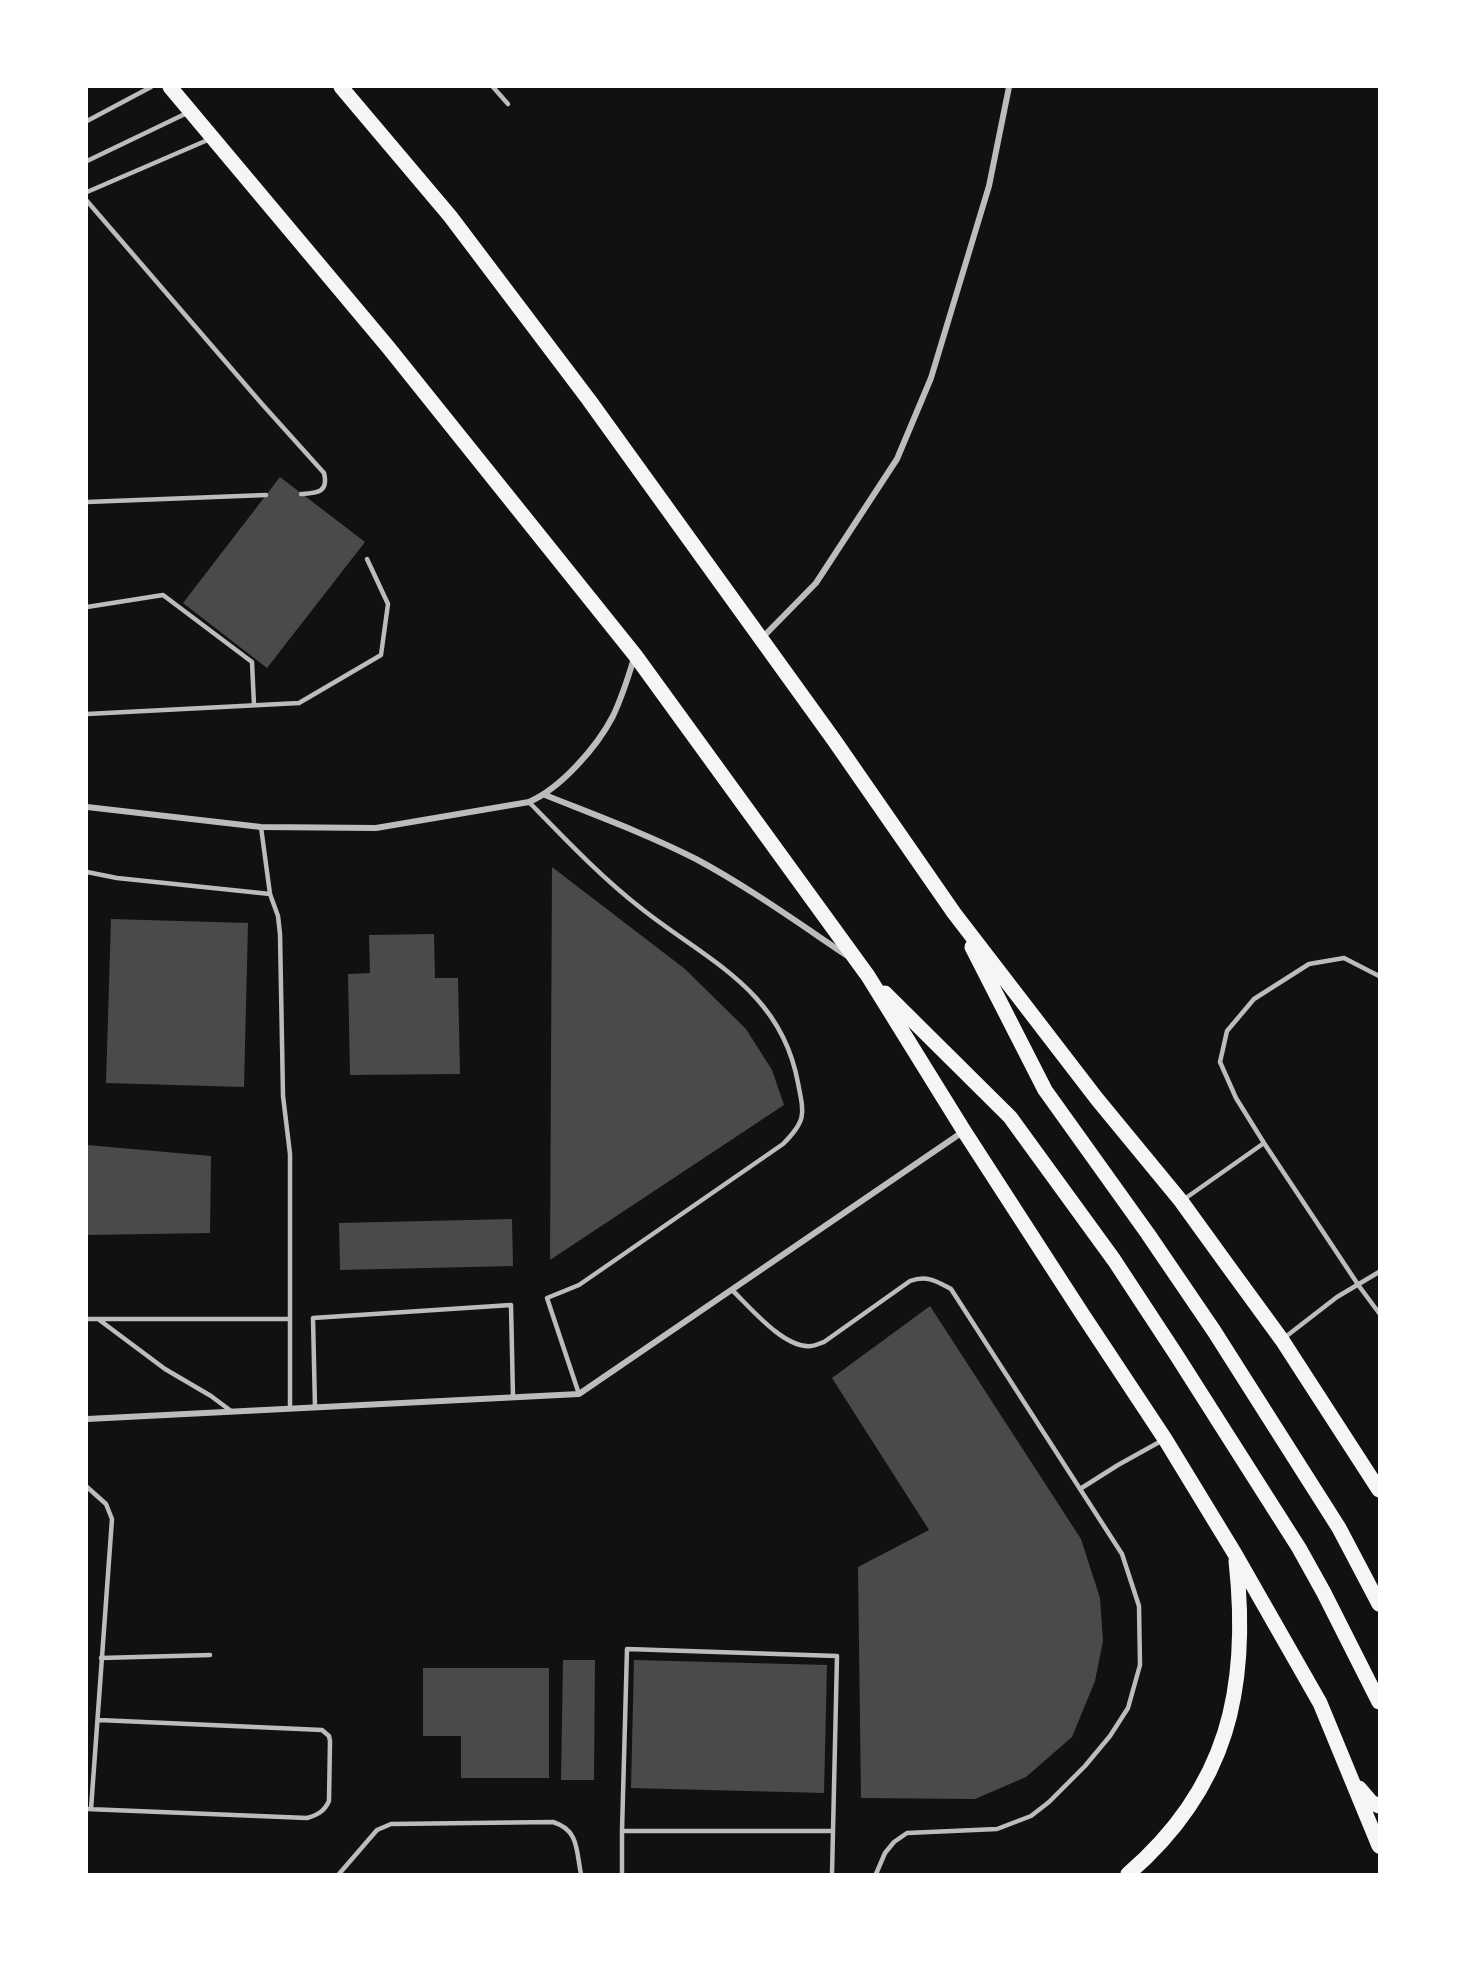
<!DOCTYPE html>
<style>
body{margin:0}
#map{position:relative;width:1466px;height:1961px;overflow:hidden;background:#111;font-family:Barlow,sans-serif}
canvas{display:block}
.frame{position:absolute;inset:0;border:88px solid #fff;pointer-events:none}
</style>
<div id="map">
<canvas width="1466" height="1961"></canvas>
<div class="frame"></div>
</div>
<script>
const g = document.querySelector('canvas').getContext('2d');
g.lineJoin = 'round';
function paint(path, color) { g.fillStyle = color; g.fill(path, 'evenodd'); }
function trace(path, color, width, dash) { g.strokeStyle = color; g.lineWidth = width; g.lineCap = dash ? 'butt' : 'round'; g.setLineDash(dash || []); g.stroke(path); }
paint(new Path2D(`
 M280 477 365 542 267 668 183 603Z
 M552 867 685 969 746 1029 772 1070 784 1105 550 1260Z
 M111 919 248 923 244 1087 106 1083Z
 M434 934 435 978H458L460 1074 350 1075 348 974 370 973 369 935Z
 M87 1145 211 1156 210 1233 87 1235Z
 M512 1219 513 1266 340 1270 339 1223Z
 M930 1306 1081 1539 1100 1598 1103 1641 1095 1681 1072 1737 1026 1777 975 1799 861 1798 858 1567 929 1530 832 1378Z
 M563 1660H595L594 1780H561Z
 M634 1660 827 1665 824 1793 631 1788Z
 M423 1668H549V1778H461V1736H423Z`), '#4a4a4a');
trace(new Path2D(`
 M493 87 508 104
 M87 121 151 87
 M87 161 187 113
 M87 192 210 139
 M87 201 262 404 324 473C329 493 316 493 301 494
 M87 502 266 495
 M87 607 163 595 252 662 254 705
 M87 714 299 703 381 655 388 604 367 559
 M529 802C565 839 601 877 642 909 708 961 781 990 798 1083 804 1114 807 1120 783 1144L579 1285 547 1298 579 1394
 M261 827 270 894 278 916 280 934 283 1096 290 1154V1408
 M87 872 117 878 270 894
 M1379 976 1344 958 1309 964 1254 999 1227 1031 1220 1062 1236 1098 1264 1143 1359 1286 1379 1313
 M1183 1200 1264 1143
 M732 1290C749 1306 784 1349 811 1346 815 1346 820 1343 824 1342L910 1281C927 1275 936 1281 951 1289L1122 1554 1139 1606 1140 1665 1128 1708 1110 1736 1085 1766 1049 1802 1031 1816 997 1829 907 1833 894 1842 885 1853 876 1874
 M87 1319H98L165 1369 211 1396 231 1411
 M98 1319H290
 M1284 1338 1337 1297 1379 1272
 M315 1407 313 1318 511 1305 513 1397
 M87 1487 106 1504 112 1519 91 1809
 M1080 1489 1118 1465 1163 1440
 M101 1658 210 1655
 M87 1809 307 1818C317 1815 324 1812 329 1801L330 1741 329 1736 322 1730 99 1720
 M622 1831 627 1649 837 1656 833 1831
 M339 1874 377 1830 391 1824 553 1822C579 1830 576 1850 581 1874
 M622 1874V1831H833L832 1874`), '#bcbcbc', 4.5);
trace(new Path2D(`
 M762 638 816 583 897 459 931 378 989 186 1009 87
 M545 795C595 815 647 834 696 859 748 887 797 922 846 955
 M87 807 261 827 376 828 529 802C561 788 597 747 613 716 622 697 628 678 634 658
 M87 1419 579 1394 964 1131`), '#bcbcbc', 6);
trace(new Path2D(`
 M170 87 388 347 635 655 868 976 964 1131 1081 1312 1165 1439 1235 1554 1320 1703 1379 1846
 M341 87 450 216 589 400 834 740 954 913 1097 1099 1181 1201 1228 1266 1282 1340 1379 1490
 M972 947 1045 1090 1148 1234 1214 1331 1339 1528 1379 1604
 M885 993 1010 1117 1114 1260 1177 1356 1299 1548 1324 1593 1379 1702
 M1359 1788 1371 1802 1379 1806
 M1128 1874C1228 1788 1250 1688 1236 1561`), '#f5f5f5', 15);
</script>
